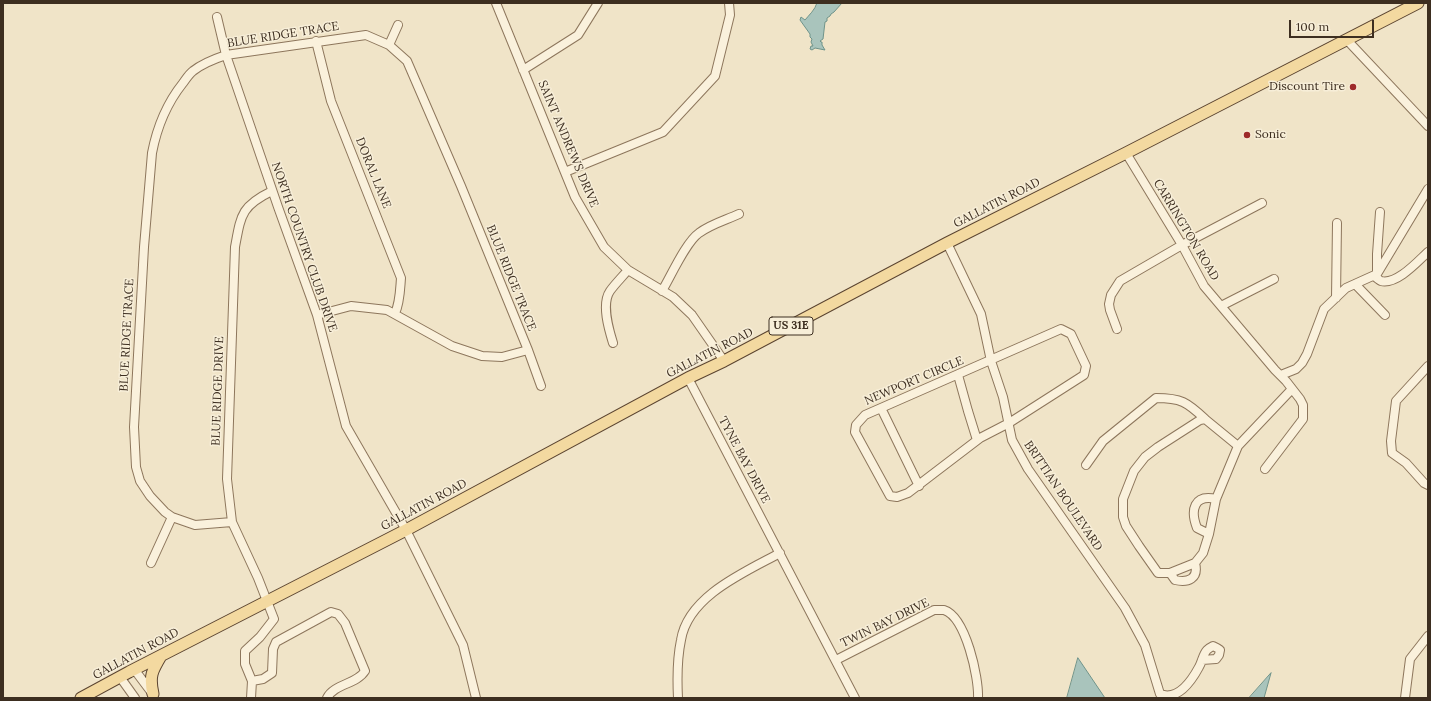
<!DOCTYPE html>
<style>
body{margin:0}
#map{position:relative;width:1431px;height:701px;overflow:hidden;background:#f0e4c8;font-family:Lora,serif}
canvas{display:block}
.frame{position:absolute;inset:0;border:4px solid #3d2e20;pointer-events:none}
.scale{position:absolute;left:1289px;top:20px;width:85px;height:18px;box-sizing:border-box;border:2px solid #3d2e20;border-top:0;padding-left:5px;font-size:12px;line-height:14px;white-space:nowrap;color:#3d2e20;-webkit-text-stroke:3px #f7eed8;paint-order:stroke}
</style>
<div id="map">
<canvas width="1431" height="701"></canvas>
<div class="frame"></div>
<div class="scale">100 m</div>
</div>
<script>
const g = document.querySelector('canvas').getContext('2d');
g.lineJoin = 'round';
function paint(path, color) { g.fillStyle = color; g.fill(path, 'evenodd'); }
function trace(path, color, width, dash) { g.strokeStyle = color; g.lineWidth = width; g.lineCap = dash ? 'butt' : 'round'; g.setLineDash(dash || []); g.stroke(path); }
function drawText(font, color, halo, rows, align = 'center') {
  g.font = font + ' Lora,serif'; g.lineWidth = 3; g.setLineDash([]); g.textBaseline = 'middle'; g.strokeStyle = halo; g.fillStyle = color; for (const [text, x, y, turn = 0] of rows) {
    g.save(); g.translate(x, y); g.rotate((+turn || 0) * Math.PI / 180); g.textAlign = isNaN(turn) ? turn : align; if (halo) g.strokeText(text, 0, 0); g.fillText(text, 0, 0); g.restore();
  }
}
const water = new Path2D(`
 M817 3H842L834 12 831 14 830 16 827 18V21L825 22 823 39 820 41 821 42H822V45L825 50 815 48 812 50 810 49 811 46H813L811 42 812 39 810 37V34L800 20 801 17 805 20C809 15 815 10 817 3Z
 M1078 658 1105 698H1067Z
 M1271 673 1264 698H1249Z`);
paint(water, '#a9c4bc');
trace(water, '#6f938a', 1);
const minor = new Path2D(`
 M496 3 575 197 604 247 628 270 673 297 692 315 724 361
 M217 17 226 55 278 207 317 315 346 426 406 530 463 645 476 698
 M1346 39 1428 126
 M316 41 331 101 401 278C400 290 400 303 395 313
 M389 45 398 25
 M523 70 578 35 598 3
 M1126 153 1182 245 1204 286 1275 370 1286 381 1300 399 1303 405V419L1265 469
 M565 172 663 132 715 76 730 15 729 3
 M947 243 981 314 991 361 1003 397 1012 440 1028 469 1125 608 1145 645 1160 694C1178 701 1192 680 1199 667 1202 662 1203 654 1207 650 1209 648 1211 647 1213 646L1217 648 1220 650 1219 655 1216 659 1202 660
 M1377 274V254L1380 212
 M1373 276C1376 277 1379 280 1381 281 1397 285 1418 261 1428 252
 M1355 284 1385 315
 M662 291C671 276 686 242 699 233 711 224 726 220 739 214
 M1336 298 1337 223
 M1221 306 1274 279
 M317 315 351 306 387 310 452 346 482 356 502 357 528 350
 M1061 329 1071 334 1086 366 1084 375 1009 423 980 438 908 493 897 497 890 496 855 432 856 425 865 415Z
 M1117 329 1110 310 1109 304 1111 295 1120 281 1182 245 1262 203
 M613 343C609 330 601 304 610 291 615 284 622 277 628 270
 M1428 366 1396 401 1391 441 1392 453 1406 463 1424 483 1428 485
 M958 375 968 411 977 440
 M1281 375 1296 369 1302 363 1307 354 1324 309 1346 288 1377 274 1428 189
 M688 378 855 698
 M881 408 919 486
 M1238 446 1205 419 1200 420 1158 447 1145 457 1134 471 1123 499V517L1126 526 1139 546 1158 573H1170L1195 563 1203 553 1209 534 1216 499 1238 446 1292 389
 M1086 465 1103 441 1156 398C1181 398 1187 402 1205 419
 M232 522 195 525 172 517 165 512 150 496 140 481 136 467 134 427 144 247 152 153C157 127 167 103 183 83 186 79 189 74 193 71 203 63 214 59 226 55L366 35 389 45 407 61 461 186 528 350 541 386
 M1209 534 1197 528C1190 510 1194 494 1216 499
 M151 563 172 517
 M1170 573 1175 580C1188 583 1199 579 1195 563
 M836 660 934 610C937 610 941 610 944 610 966 617 979 678 978 698
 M134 669 152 693
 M120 677 135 698
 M252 681 263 679 272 673 273 649 276 642 331 612 338 614 345 623 365 671C357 684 334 684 327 698
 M251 698 252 681 245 664V651L260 637 274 619 258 578 232 522 227 479 235 247C241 215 241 206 272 191
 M678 698C677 678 677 659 681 640 688 596 745 572 780 553
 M1405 698 1410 659 1428 636`);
const major = new Path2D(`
 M153 694C149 676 152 671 161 656
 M81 698 129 672 406 530 688 378 724 361 947 243 1126 153 1418 3`);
trace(minor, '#8d765c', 10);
trace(major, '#5b4430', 13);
trace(minor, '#faf1dc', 8);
trace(major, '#f3d9a0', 11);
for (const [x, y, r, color] of [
 [1353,87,4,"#9e2a2b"],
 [1247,135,4,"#9e2a2b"]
]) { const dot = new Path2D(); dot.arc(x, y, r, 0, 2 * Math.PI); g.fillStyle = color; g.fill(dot); trace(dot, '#f7eed8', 1.5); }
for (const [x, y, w] of [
 [791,326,44]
]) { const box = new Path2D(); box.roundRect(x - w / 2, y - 9, w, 18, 3); g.fillStyle = '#f7eed8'; g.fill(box); trace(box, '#3d2e20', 1); }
drawText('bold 11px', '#3d2e20', null, [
 ["US 31E",791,326]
]);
drawText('12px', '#3d2e20', '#f7eed8', [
 ["BLUE RIDGE TRACE",283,35,-9],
 ["SAINT ANDREWS DRIVE",568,144,67],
 ["DORAL LANE",373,173,68],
 ["GALLATIN ROAD",997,203,-27],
 ["CARRINGTON ROAD",1186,230,59],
 ["NORTH COUNTRY CLUB DRIVE",304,247,71],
 ["BLUE RIDGE TRACE",511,278,68],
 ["BLUE RIDGE TRACE",127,335,-87],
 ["GALLATIN ROAD",710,353,-27],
 ["NEWPORT CIRCLE",914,381,-23],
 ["BLUE RIDGE DRIVE",218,391,-88],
 ["TYNE BAY DRIVE",744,460,62],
 ["BRITTIAN BOULEVARD",1063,496,56],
 ["GALLATIN ROAD",424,505,-28],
 ["TWIN BAY DRIVE",885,623,-26],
 ["GALLATIN ROAD",136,654,-28]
]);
drawText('12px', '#3d2e20', '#f7eed8', [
 ["Discount Tire",1345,87],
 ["Sonic",1255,135,"left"]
], 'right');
</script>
